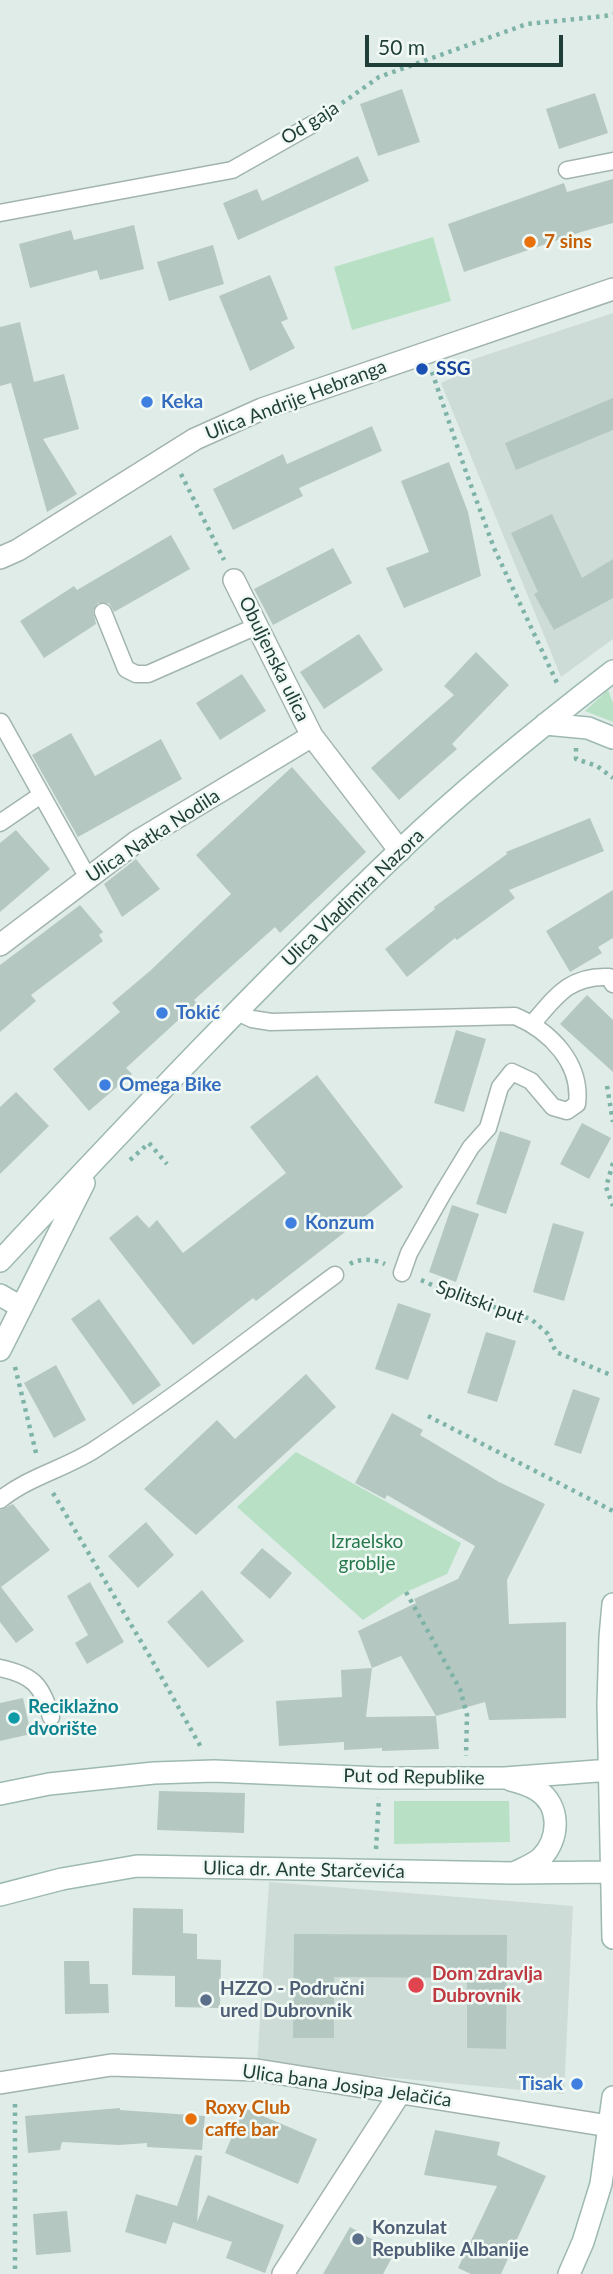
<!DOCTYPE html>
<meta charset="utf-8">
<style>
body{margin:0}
#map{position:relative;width:613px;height:2274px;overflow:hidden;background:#e0ece8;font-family:Lato,sans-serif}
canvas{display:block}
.scale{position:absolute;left:365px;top:35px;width:198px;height:32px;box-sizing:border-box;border:4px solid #1f3e38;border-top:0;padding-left:9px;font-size:21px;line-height:24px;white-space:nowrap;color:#1f3e38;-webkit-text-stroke:5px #f1f9f5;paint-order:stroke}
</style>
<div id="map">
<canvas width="613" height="2274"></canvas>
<div class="scale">50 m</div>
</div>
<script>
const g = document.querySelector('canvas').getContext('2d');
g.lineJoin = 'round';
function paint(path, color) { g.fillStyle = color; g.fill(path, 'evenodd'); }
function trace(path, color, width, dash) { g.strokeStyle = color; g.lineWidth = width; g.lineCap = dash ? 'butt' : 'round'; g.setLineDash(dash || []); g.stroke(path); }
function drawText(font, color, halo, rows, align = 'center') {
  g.font = font + ' Lato,sans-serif'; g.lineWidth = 5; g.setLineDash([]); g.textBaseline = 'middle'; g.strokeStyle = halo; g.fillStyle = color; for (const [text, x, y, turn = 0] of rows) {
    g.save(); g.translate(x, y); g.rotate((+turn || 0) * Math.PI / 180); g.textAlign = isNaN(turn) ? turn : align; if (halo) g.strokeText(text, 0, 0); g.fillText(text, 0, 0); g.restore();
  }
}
paint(new Path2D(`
 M613 313V639L561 677 441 383 468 371 465 362Z
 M269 1882 573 1906 564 2094 257 2065Z`), '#cedcd7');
paint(new Path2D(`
 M433 237 451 301 352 330 334 267Z
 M608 690 613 703V722L585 711Z
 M296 1452 461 1543 447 1574 406 1592 363 1620 237 1507Z
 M394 1801H509L510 1842 394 1844Z`), '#b7e0c5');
paint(new Path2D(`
 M402 89 420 142 378 156 360 104Z
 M595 93 608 133 559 149 546 109Z
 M358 156 369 181 238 240 223 203 257 189 262 201Z
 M613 179V223L581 232 464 272 448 224 564 183 567 192Z
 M134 225 144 269 100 280 97 270 30 288 19 244 71 230 74 240Z
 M213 245 224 284 169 301 157 262Z
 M270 275 288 319 281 322 295 348 250 371 219 296Z
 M20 322 34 382 64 374 79 429 43 439 77 494 47 512 11 383 0 386V327Z
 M613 398V430L516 470 505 443Z
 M372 426 382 451 299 488 303 496 233 530 213 489 283 454 287 464Z
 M449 462 468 512 481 576 404 608 386 568 429 552 401 481Z
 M552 514 582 578 613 559V598L554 630 534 594 538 592 511 533Z
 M171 535 190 569 114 612 109 603H98L93 611 96 624 44 658 20 621 74 586 77 590Z
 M333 548 352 583 273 625 254 589Z
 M359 634 383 670 324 709 300 672Z
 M476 652 509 685 452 744 457 749 399 800 371 768 454 695 444 686Z
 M242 674 266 711 220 740 196 703Z
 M71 733 95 776 161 739 182 779 78 837 32 755Z
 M292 767 366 852 280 933 275 927 194 1000 197 1003 126 1068 132 1074 89 1111 53 1069 120 1012 112 1003 151 970 231 894 196 855Z
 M590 818 604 851 509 890 515 898 457 940 455 938 407 977 385 949 435 909 434 907 507 854 506 852Z
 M16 830 50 869 0 912V843Z
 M136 859 160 889 122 917 104 884Z
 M613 890V938L598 947 602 953 570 972 546 931Z
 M80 905 103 932 99 935 103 941 31 995 36 1001 0 1032V965Z
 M587 995 613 1020V1072L560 1024Z
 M456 1030 486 1039 464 1112 434 1103Z
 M317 1075 403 1187 256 1301 253 1298 193 1345 109 1238 137 1215 149 1228 157 1220 183 1253 286 1173 250 1127Z
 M16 1092 49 1126 0 1174V1107Z
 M582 1123 611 1138 589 1179 560 1164Z
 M500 1131 531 1141 506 1214 476 1204Z
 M452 1205 479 1214 456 1282 429 1272Z
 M553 1223 584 1232 564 1301 533 1292Z
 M99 1299 161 1385 133 1405 71 1319Z
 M398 1303 431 1314 408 1380 375 1369Z
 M486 1332 516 1341 497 1402 467 1393Z
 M56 1365 86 1420 54 1438 24 1383Z
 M306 1374 336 1407 196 1535 144 1489 217 1420 235 1439Z
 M573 1389 600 1398 581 1454 554 1445Z
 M392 1413 423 1430 420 1435 499 1482 545 1504 507 1580 509 1624 566 1622V1718L489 1720 485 1702 436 1716 401 1656 372 1668 358 1631 416 1603 414 1599 458 1579 475 1546 387 1495 385 1499 355 1483Z
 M13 1504 50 1550 1 1587 34 1630 16 1643 0 1622V1510Z
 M146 1522 174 1555 138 1588 108 1556Z
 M262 1548 292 1573 270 1599 240 1573Z
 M90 1582 124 1642 87 1664 75 1643 88 1635 67 1596Z
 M202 1590 244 1641 208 1668 167 1622Z
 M372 1668 366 1717 436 1716 439 1749 382 1751V1748L344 1750V1742L279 1746 276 1701 342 1697 341 1670Z
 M23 1698 31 1734 0 1741V1703Z
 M159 1791 245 1793 244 1833 157 1830Z
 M133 1908 183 1909V1933L197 1934V1959L221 1960 220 2008 175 2007V1976L132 1975Z
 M294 1934 507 1935 506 2049 467 2048V1978L334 1977V2038H293Z
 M64 1961H89L90 1984H108L109 2013 65 2014Z
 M120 2108V2110L205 2116 202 2150 147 2147V2143L119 2145 62 2142 60 2150 28 2153 25 2116Z
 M244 2108 317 2139 298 2184 225 2153Z
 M435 2130 500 2142 497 2155 546 2176 501 2274H471L458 2268 497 2186 424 2175Z
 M195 2155 202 2156 197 2222 208 2195 284 2225 265 2273 226 2258 232 2242 173 2222 166 2244 125 2232 136 2194 177 2206Z
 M67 2211 71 2252 36 2255 33 2214Z
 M350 2227 395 2252 383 2274H323Z`), '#b5c7c1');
const service = new Path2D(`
 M567 170 613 161
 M0 213 232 170 313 124
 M103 612 126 669 136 674H148L257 626
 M1 722 88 878
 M0 823 41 795
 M237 1012 252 1019 271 1022 515 1016C550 1031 582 1063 577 1104L567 1111 553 1107 531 1081 512 1072 500 1087 488 1128 471 1147 443 1193 409 1253 402 1273
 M533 1023C556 996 570 975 609 977L613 984
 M0 1500C28 1477 64 1469 94 1450 177 1396 255 1334 335 1275
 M0 1668C33 1675 42 1685 51 1717`);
const minor = new Path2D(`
 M234 580 312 736 400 851
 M0 945 136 842 312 736
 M0 2083 111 2065 257 2070 609 2126
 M283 2274 400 2093`);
const tertiary = new Path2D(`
 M0 558 18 550 195 439 262 409 613 289`);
const secondary = new Path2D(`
 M545 724 588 728 613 738
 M0 1261C130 1122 261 983 399 851 466 787 539 728 613 671
 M0 1295 21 1307
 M0 1350 84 1183
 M613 1604 610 1637 608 1704 613 1938
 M511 1780C519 1782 529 1785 537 1790 561 1805 560 1839 541 1858 534 1864 524 1868 516 1872
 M0 1794 49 1784 154 1773 214 1771 380 1778H505L610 1770
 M0 1895 62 1879 137 1866 513 1873 612 1872
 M569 2274 583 2242 601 2184 613 2097`);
trace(service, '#a2b4b0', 19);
trace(minor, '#a2b4b0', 24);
trace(tertiary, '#a2b4b0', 24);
trace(secondary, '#9db9b1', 24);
trace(new Path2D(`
 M328 113 379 77 527 24 605 16 613 14
 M432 372 466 472 494 548 558 685
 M181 474 224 560
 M576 748V759L597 766 613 778
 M607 1086 613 1122
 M130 1160 149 1143 167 1164
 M613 1163 606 1187 613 1206
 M350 1264C359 1258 375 1259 385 1264
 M421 1280 448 1292 531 1319 548 1334 556 1352 613 1376
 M15 1367 37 1457
 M428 1416 613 1511
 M53 1493 149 1655 202 1749
 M406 1592 460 1689 467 1715 466 1756
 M376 1849 379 1798
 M15 2104V2274`), '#7eb3a7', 4.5, [3.5, 5]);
trace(service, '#fff', 16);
trace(minor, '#fff', 21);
trace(tertiary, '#fff', 21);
trace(secondary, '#fff', 21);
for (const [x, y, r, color] of [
 [530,242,7,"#e8710a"],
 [422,369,7,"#1a4fb4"],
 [147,402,7,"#3f7fe0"],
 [162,1013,7,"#3f7fe0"],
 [105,1085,7,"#3f7fe0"],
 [291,1223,7,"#3f7fe0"],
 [14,1718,7,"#0f9aa8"],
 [416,1985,9,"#e0444e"],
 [206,2000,7,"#5c6f8a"],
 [577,2084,7,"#3f7fe0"],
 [191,2119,7,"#e8710a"],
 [358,2239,7,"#5c6f8a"]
]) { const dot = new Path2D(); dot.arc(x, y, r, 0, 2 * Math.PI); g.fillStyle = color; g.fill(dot); trace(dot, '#f1f9f5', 2.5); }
drawText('19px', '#1f3e38', '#f1f9f5', [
 ["Od gaja",310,123,-32],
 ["Ulica Andrije Hebranga",296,400,-21],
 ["Obuljenska ulica",274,659,64],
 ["Ulica Natka Nodila",153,836,-33],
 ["Ulica Vladimira Nazora",353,898,-44],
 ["Splitski put",480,1302,20],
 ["Put od Republike",414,1777,1],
 ["Ulica dr. Ante Starčevića",304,1870,1],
 ["Ulica bana Josipa Jelačića",347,2086,8]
]);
drawText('bold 19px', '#c56008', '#f1f9f5', [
 ["7 sins",544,242],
 ["Roxy Club",205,2108],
 ["caffe bar",205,2130]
], 'left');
drawText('bold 19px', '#164399', '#f1f9f5', [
 ["SSG",436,369]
], 'left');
drawText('bold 19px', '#366cbe', '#f1f9f5', [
 ["Keka",161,402],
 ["Tokić",176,1013],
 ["Omega Bike",119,1085],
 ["Konzum",305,1223],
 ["Tisak",563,2084,"right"]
], 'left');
drawText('19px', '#26784d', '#f1f9f5', [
 ["Izraelsko",367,1542],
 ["groblje",367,1564]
]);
drawText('bold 19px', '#0d838f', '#f1f9f5', [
 ["Reciklažno",28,1707],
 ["dvorište",28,1729]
], 'left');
drawText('bold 19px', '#be3a42', '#f1f9f5', [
 ["Dom zdravlja",432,1974],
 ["Dubrovnik",432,1996]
], 'left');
drawText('bold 19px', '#4e5e75', '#f1f9f5', [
 ["HZZO - Područni",220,1989],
 ["ured Dubrovnik",220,2011],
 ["Konzulat",372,2228],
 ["Republike Albanije",372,2250]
], 'left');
</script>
